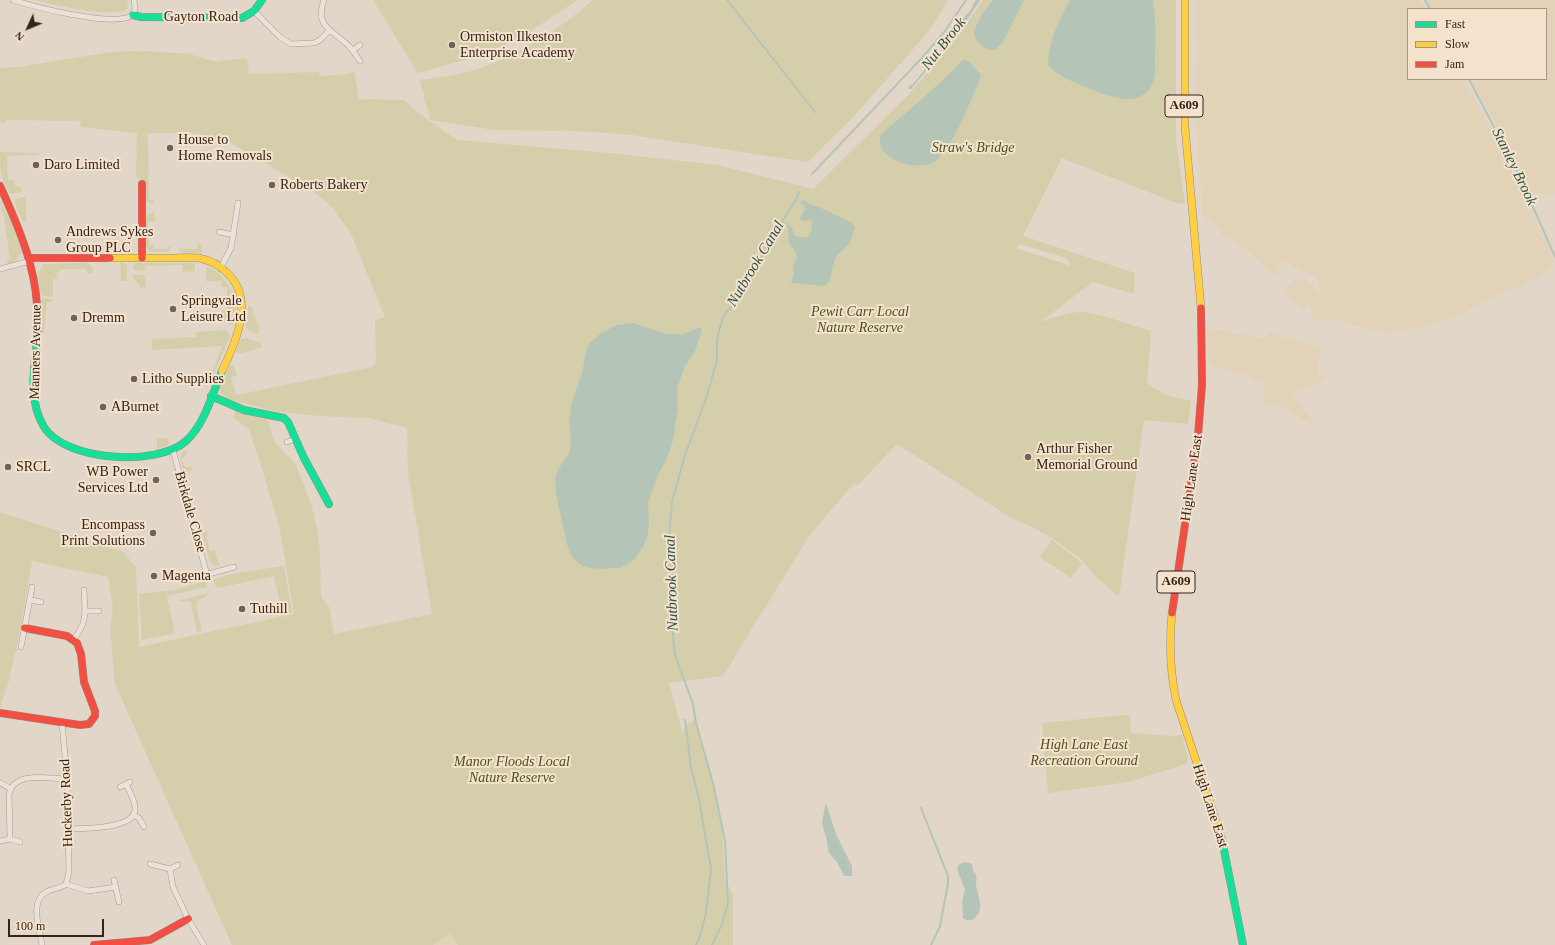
<!DOCTYPE html>
<style>
body{margin:0}
#map{position:relative;width:1555px;height:945px;overflow:hidden;background:#e2d6c8;font-family:"Times New Roman",serif}
canvas{display:block}
.legend{position:absolute;left:1407px;top:8px;width:140px;height:72px;box-sizing:border-box;background:#f4e2cc;border:1px solid #a79685;margin:0;padding:5px 7px;list-style:none;font-size:12px;color:#33231b}
.legend li{display:flex;align-items:center;gap:8px;height:20px}
.legend b{width:20px;border:1px solid #a79685}
.north{position:absolute;left:8px;top:8px;width:40px;height:40px;-webkit-text-stroke:3px #f4e2cc;paint-order:stroke;rotate:226deg;font-size:11px;font-weight:700;line-height:16px;text-align:center;color:#33231b}
.north::after{content:'';display:block;margin:auto;width:14px;height:18px;background:#33231b;clip-path:polygon(50% 0,100% 100%,50% 72%,0 100%)}
.scale{position:absolute;left:8px;top:919px;width:96px;height:18px;box-sizing:border-box;border:2px solid #33231b;border-top:0;padding-left:5px;font-size:12px;line-height:14px;white-space:nowrap;color:#33231b;-webkit-text-stroke:3px #f4e2cc;paint-order:stroke}
</style>
<div id="map">
<canvas width="1555" height="945"></canvas>
<ul class="legend">
<li><b style="height:5px;background:#16e098"></b>Fast</li>
<li><b style="height:5px;background:#ffcf43"></b>Slow</li>
<li><b style="height:5px;background:#f24e42"></b>Jam</li>
</ul>
<div class="north">N</div>
<div class="scale">100 m</div>
</div>
<script>
const g = document.querySelector('canvas').getContext('2d');
g.lineJoin = 'round';
function paint(path, color) { g.fillStyle = color; g.fill(path, 'evenodd'); }
function trace(path, color, width, dash) { g.strokeStyle = color; g.lineWidth = width; g.lineCap = dash ? 'butt' : 'round'; g.setLineDash(dash || []); g.stroke(path); }
function drawText(font, color, halo, rows, align = 'center') {
  g.font = font + ' "Times New Roman",serif'; g.lineWidth = 4; g.setLineDash([]); g.textBaseline = 'middle'; g.strokeStyle = halo; g.fillStyle = color; for (const [text, x, y, turn = 0] of rows) {
    g.save(); g.translate(x, y); g.rotate((+turn || 0) * Math.PI / 180); g.textAlign = isNaN(turn) ? turn : align; if (halo) g.strokeText(text, 0, 0); g.fillText(text, 0, 0); g.restore();
  }
}
paint(new Path2D(`
 M1196 0H1420L1425 9H1408V79H1464L1506 158 1555 263 1546 270 1548 272 1459 315 1436 323 1414 329 1384 332 1353 325 1344 321 1312 320 1313 309 1308 304 1303 310 1283 292 1295 279 1300 283 1304 279 1319 292 1320 289 1318 279 1283 261 1275 276 1249 251 1234 241 1221 237V230L1203 216 1195 114Z
 M1427 0H1555V194H1530L1518 165 1471 79H1546V9H1432Z
 M1207 328 1266 339 1267 332 1321 348 1318 373 1326 376 1328 379 1291 394 1314 421 1312 425 1275 403 1264 405 1265 386 1245 375 1211 366V362L1208 361Z
 M450 934 458 945H433Z`), '#e2d3b8');
paint(new Path2D(`
 M35 0H127L128 8C118 20 50 4 35 0Z
 M373 0H578L523 36 483 55 418 73Z
 M593 0H948L932 26 922 39 856 114 808 162 632 135 580 131 495 130 430 120 420 80C440 77 461 75 481 68 522 53 560 29 593 0Z
 M983 0H1176V142L1185 203 1179 204 1062 158 1023 236 1135 273 1134 294 1093 282 1040 322C1053 318 1065 313 1079 312 1095 311 1133 326 1151 331L1147 384 1168 396 1191 401 1188 424 1144 420 1119 597 1095 576 1082 560 1052 538 1032 527 1013 519 897 444 858 485 854 483 809 536 723 676 669 683 683 734V729L696 718 715 791 722 830 725 882 733 894V945H458L450 934 433 945H232L115 684 110 628 113 608 108 577 32 561 21 627 8 684 0 708V512L123 552 136 567 139 647 294 614 280 530 263 472 249 429 233 418 235 411 268 420 274 441 296 465 312 507 318 534 320 554 321 597 329 607 334 634 432 614 408 473 407 428 369 418 319 416 274 411 229 399 221 393 220 388 230 365H234L237 375 231 377 236 395 373 367 376 362 375 320 385 317 351 234 332 207 312 191 231 143 213 137 192 133H148L149 199 154 201V204L152 205 146 201 143 180 137 178 136 174 137 133 80 127 81 121 6 120 5 123H0V68L19 67 111 52 144 51 189 54 217 62 220 61 247 58 249 74 318 72 321 76 348 74 354 71 359 99 404 100 421 115 457 140 609 153 718 165 813 189 908 95 954 42ZM1019 244 1066 258 1071 266 1016 248Z
 M0 152 39 153V155L7 156 8 180H15V186L20 187 22 190 21 192 11 194C0 183 0 166 0 152Z
 M26 197V222H23L14 201 18 198Z
 M0 200 11 222 22 252 16 260 17 262 8 265 7 260 10 259 3 211H1Z
 M155 212V221L148 222 149 245H154V249H168L169 245 171 248 168 252H151L146 247V219L147 215Z
 M197 244H202V253L181 252 179 250 181 245V249H197Z
 M87 263 92 267 93 273H88L86 269H60L59 273H57V279H53V297L41 295C40 285 35 272 44 264Z
 M120 263H124L127 266V281H121Z
 M135 263H195V271L183 272 182 265 145 266V270L136 271 133 267Z
 M206 266C227 275 243 300 233 323L230 325 223 321 222 310 227 309V287H222L221 281H206Z
 M133 275H145L146 288H140V285L133 279Z
 M42 298 52 299V302H47L44 332 42 331Z
 M251 305 259 329 258 334 250 331 245 326 248 312V306Z
 M226 330 230 336 214 374 210 373 211 370H213L222 346 152 350V339L196 337V332Z
 M249 338 251 340 260 342 262 347C255 349 244 354 238 354L236 351 241 339Z
 M157 438H168L169 445 157 449Z
 M187 449 186 456 182 459 185 467 191 466 193 471 187 472 183 470 180 457 182 452Z
 M201 526 203 532H208V534H206L210 551 215 550 219 566 215 565 210 562 200 527Z
 M1052 540 1082 563 1071 578 1040 557Z
 M284 566 292 613 283 615 274 576 219 588 216 587 213 580 236 573Z
 M206 581 207 585 206 587 167 596 175 633 142 640 139 594 174 590Z
 M209 593V594L197 602 196 606 202 631 197 632 191 602 180 601V600Z
 M1124 715 1130 716 1131 733 1170 736 1182 735 1188 758 1186 764 1128 782 1048 793 1042 723Z`), '#d5ceaa');
paint(new Path2D(`
 M976 0H980L971 14 946 47 911 89H908L909 86 912 85 938 54 966 15C971 12 972 5 976 0Z
 M993 0H1024L1003 42 995 50C984 50 979 44 974 35 975 22 985 10 993 0Z
 M1070 0H1153C1156 22 1156 37 1155 58 1155 65 1156 73 1154 80 1144 108 1114 99 1093 90 1077 83 1059 78 1048 65 1048 42 1059 20 1070 0Z
 M964 59 970 63 981 75 980 79C969 103 956 142 937 160 922 174 871 160 881 134L929 93Z
 M803 199 809 204 821 208 852 223 855 227 850 243 836 256 829 282 824 286 791 283 792 279 794 274 793 268 797 257 796 252 789 243 788 228 786 226 788 224 792 228 794 236 807 238C812 232 813 227 811 220L802 221 800 217 806 208 800 203Z
 M633 323 667 334H684L700 327 702 330 695 351 685 366 677 388 678 408 673 440 667 458 657 477 648 503 649 523 648 534 643 547 634 560 620 568 592 569 581 565 573 558 568 548 556 494 555 479 557 471 568 455 570 449 571 438 569 422 571 406 583 370 585 355 589 344 601 333 617 325Z
 M826 803 836 834 852 866V876H844L837 862 829 853 827 842 822 822Z
 M966 862 972 864 973 870 977 877C972 889 988 907 975 918 971 921 967 921 963 918L962 902 965 888 963 885 957 869 959 864Z`), '#b4c5b8');
trace(new Path2D(`
 M727 0 815 112
 M1425 0 1430 9
 M1469 79 1519 175 1555 257
 M812 174 920 60 945 31 966 0
 M782 222 787 225
 M685 720 691 767 699 799 711 869 706 913 700 936 696 945
 M921 808 948 876V884L940 926 931 945
 M712 945 722 924 728 904 725 841 714 787 696 723 693 704 675 655 671 620 668 549 672 502 685 455 706 399 717 360V340L720 327 724 315 739 298 755 271 769 242 797 198 799 192`), '#b4c5b8', 2);
const street = new Path2D(`
 M13 0C35 7 115 28 133 15L135 8 134 0
 M324 0C314 26 332 30 348 45 353 50 356 56 360 61
 M254 11 281 38 291 44 314 43 320 40 330 30
 M353 50 360 45
 M219 232 234 235
 M221 267 231 248 238 203
 M0 269 30 261
 M287 442 295 439
 M173 450 207 575
 M184 581 234 567
 M30 600 41 602
 M86 611H99
 M74 639C88 621 85 612 84 590
 M21 647 32 587
 M62 722 67 779 69 872 66 884
 M1 783 11 789
 M120 787 130 782
 M133 815 139 818 144 827
 M68 829C82 828 137 830 135 808 135 800 129 791 126 784
 M10 839 9 794C15 770 48 779 67 779
 M0 841 10 839 20 842
 M150 864 170 869 178 865
 M170 869 173 887 188 919 204 945
 M114 880 119 902
 M66 884 88 891 116 887
 M42 945C40 930 29 902 46 892 53 888 60 889 66 884`);
const fast = new Path2D(`
 M133 15 141 17 242 18 254 11 262 0
 M37 341C34 369 28 401 44 427 65 461 157 467 186 441 205 424 212 394 222 371
 M211 396 244 410 284 418 288 422 304 458 329 504
 M1219 830 1222 840 1243 945`);
const slow = new Path2D(`
 M1185 0V127L1201 308
 M110 258C131 258 151 258 171 258 180 258 190 257 199 258 209 260 219 265 226 272 256 298 236 342 222 371
 M1172 613C1169 643 1170 671 1176 700L1219 830`);
const jam = new Path2D(`
 M142 184V258
 M0 186C24 238 42 283 37 341
 M30 258H110
 M1172 613 1198 436 1202 385 1201 308
 M0 713 80 725 89 724 95 716V711L84 682 81 654 77 643 67 636 25 628
 M94 945 150 940 188 919`);
trace(street, '#a69b92', 6);
trace(fast, '#968b82', 8);
trace(slow, '#968b82', 8);
trace(jam, '#968b82', 8);
trace(street, '#eae2d9', 5);
trace(fast, '#16e098', 7);
trace(slow, '#ffcf43', 7);
trace(jam, '#f24e42', 7);
for (const [x, y, r, color] of [
 [452,45,4,"#706258"],
 [170,148,4,"#706258"],
 [36,165,4,"#706258"],
 [272,185,4,"#706258"],
 [58,240,4,"#706258"],
 [173,309,4,"#706258"],
 [74,318,4,"#706258"],
 [134,379,4,"#706258"],
 [103,407,4,"#706258"],
 [1028,457,4,"#706258"],
 [8,467,4,"#706258"],
 [156,480,4,"#706258"],
 [153,533,4,"#706258"],
 [154,576,4,"#706258"],
 [242,609,4,"#706258"]
]) { const dot = new Path2D(); dot.arc(x, y, r, 0, 2 * Math.PI); g.fillStyle = color; g.fill(dot); trace(dot, '#f4e2cc', 1.5); }
for (const [x, y, w] of [
 [1184,106,38],
 [1176,582,38]
]) { const box = new Path2D(); box.roundRect(x - w / 2, y - 11, w, 22, 3); g.fillStyle = '#f4e2cc'; g.fill(box); trace(box, '#33231b', 1); }
drawText('bold 13px', '#33231b', null, [
 ["A609",1184,106],
 ["A609",1176,582]
]);
drawText('14px', '#33231b', '#f4e2cc', [
 ["Gayton Road",201,17],
 ["Manners Avenue",36,352,-89],
 ["High Lane East",1192,478,-82],
 ["Birkdale Close",190,512,74],
 ["Huckerby Road",67,803,-92],
 ["High Lane East",1210,806,72]
]);
drawText('14px', '#33231b', '#f4e2cc', [
 ["Ormiston Ilkeston",460,37],
 ["Enterprise Academy",460,53],
 ["House to",178,140],
 ["Home Removals",178,156],
 ["Daro Limited",44,165],
 ["Roberts Bakery",280,185],
 ["Andrews Sykes",66,232],
 ["Group PLC",66,248],
 ["Springvale",181,301],
 ["Leisure Ltd",181,317],
 ["Dremm",82,318],
 ["Litho Supplies",142,379],
 ["ABurnet",111,407],
 ["Arthur Fisher",1036,449],
 ["Memorial Ground",1036,465],
 ["SRCL",16,467],
 ["WB Power",148,472,"right"],
 ["Services Ltd",148,488,"right"],
 ["Encompass",145,525,"right"],
 ["Print Solutions",145,541,"right"],
 ["Magenta",162,576],
 ["Tuthill",250,609]
], 'left');
drawText('italic 14px', '#4b5022', '#f4e2cc', [
 ["Straw's Bridge",973,148],
 ["Pewit Carr Local",860,312],
 ["Nature Reserve",860,328],
 ["High Lane East",1084,745],
 ["Recreation Ground",1084,761],
 ["Manor Floods Local",512,762],
 ["Nature Reserve",512,778]
]);
drawText('italic 15px', '#2a534a', '#f4e2cc', [
 ["Nut Brook",944,44,-52],
 ["Stanley Brook",1514,167,64],
 ["Nutbrook Canal",756,264,-59],
 ["Nutbrook Canal",672,583,-92]
]);
</script>
